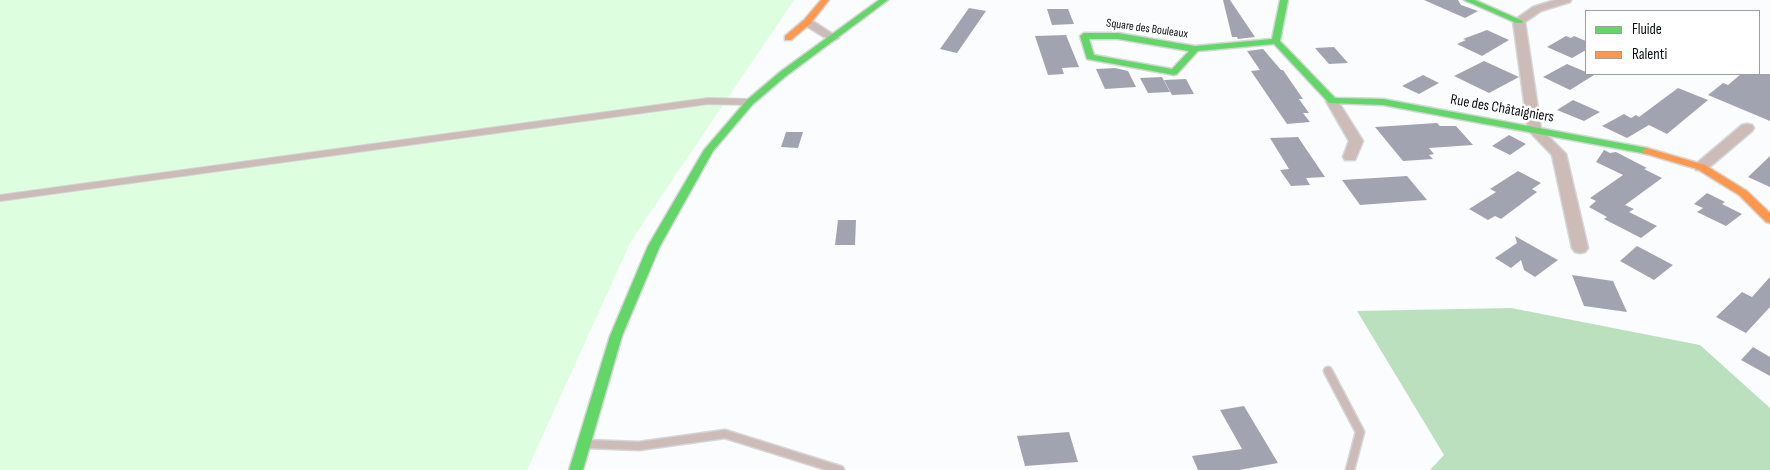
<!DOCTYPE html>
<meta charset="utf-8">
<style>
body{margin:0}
#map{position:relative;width:1770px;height:470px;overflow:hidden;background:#fbfcfd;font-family:"Sofia Sans Condensed",sans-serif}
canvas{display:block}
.legend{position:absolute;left:1585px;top:10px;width:175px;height:65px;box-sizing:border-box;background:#fff;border:1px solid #9d9e9f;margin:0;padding:6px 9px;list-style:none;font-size:15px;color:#0a0d10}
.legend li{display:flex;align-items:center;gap:10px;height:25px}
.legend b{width:25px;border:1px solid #9d9e9f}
</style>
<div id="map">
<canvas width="1770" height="470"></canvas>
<ul class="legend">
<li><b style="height:6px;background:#63d668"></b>Fluide</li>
<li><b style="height:6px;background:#ff974d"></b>Ralenti</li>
</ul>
</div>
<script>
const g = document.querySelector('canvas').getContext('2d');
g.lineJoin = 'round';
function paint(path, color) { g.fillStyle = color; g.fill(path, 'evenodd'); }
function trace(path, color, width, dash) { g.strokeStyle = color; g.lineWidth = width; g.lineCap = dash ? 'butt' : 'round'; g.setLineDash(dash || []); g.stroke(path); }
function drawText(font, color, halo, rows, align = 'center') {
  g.font = font + ' "Sofia Sans Condensed",sans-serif'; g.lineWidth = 5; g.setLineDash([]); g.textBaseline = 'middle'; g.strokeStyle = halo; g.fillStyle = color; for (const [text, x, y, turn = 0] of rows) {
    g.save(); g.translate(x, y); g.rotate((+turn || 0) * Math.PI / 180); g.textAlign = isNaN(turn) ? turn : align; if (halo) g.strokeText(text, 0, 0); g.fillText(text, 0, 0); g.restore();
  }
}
paint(new Path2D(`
 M0 0H794L631 241 527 470H0Z`), '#defee0');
paint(new Path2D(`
 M1511 308 1700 345 1770 408V470H1430L1444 455 1357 311Z`), '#bbe0be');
paint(new Path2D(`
 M1223 0H1230L1255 37 1238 39 1237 37H1232Z
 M1424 0H1458L1461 5 1478 11 1465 18Z
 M969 8 986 11 957 53 940 49Z
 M1047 9H1068L1074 24 1052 25Z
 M1487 30 1509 40 1482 56 1457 44 1466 40 1463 39Z
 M1066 35 1079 67 1062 68 1064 74 1048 75 1035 36Z
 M1566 36 1571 38 1574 36 1586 41V50L1572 58 1547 47Z
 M1334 47 1348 63 1329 64 1315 48Z
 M1263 49 1281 70H1283L1303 99H1299L1309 113H1303L1310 122 1287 124 1251 71 1260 70 1247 51Z
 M1484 61 1519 77 1489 93 1454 76Z
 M1567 64 1586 72V74L1594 75 1570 90 1543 77Z
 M1115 68 1128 71 1136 87 1105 89 1096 69Z
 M1741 74H1770V121L1708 95 1723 83 1728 85Z
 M1423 75 1439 83 1419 94 1402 86Z
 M1162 77 1170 92 1148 93 1140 78Z
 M1186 79 1194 94 1172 95 1164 80Z
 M1678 88 1708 100 1667 134 1649 125 1627 138 1602 126 1624 114 1631 118 1636 115 1639 117Z
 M1573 100 1600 112 1584 121 1557 110Z
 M1437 123 1440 126H1456L1473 145 1429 148 1434 154 1429 155 1433 159 1403 161 1375 127Z
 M786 132H803L798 148 781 147Z
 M1509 135 1526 144 1510 155 1492 146Z
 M1298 137 1325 177 1306 178 1310 185 1291 186 1280 170 1289 169 1270 138Z
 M1604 150 1610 153 1616 152 1647 168 1644 169 1662 178 1625 205 1634 209 1629 212 1657 226 1641 238 1604 219 1607 217 1589 207 1596 201 1590 198 1623 175 1596 162Z
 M1770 156V187L1748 177Z
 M1518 171 1541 183 1532 189 1537 192 1501 219 1495 216 1488 220 1469 209 1496 192 1490 189Z
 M1407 176 1427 200 1360 205 1342 180Z
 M1707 193 1725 202 1722 204 1742 214 1726 226 1697 212 1703 208 1694 204Z
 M838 220H856L855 245H835Z
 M1515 236 1538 249 1558 260 1535 277 1524 270 1521 260 1511 268 1495 258 1517 243Z
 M1637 246 1673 265 1654 280 1620 261Z
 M1572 275 1613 281 1627 312 1584 306Z
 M1770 277V307L1746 333 1716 317 1742 292 1752 297Z
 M1753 347 1770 357V376L1741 360Z
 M1244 406 1278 463 1239 470H1198L1192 456 1242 449 1220 410Z
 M1069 432 1078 462 1025 466 1017 436Z`), '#a2a3b1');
const laneFar1 = new Path2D(`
 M0 198 708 101 750 102`);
const lane = new Path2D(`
 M1328 371 1360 432 1350 470
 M586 444 639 446 725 434 840 470`);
const street = new Path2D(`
 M1555 0H1571L1570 2 1541 11 1525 22 1541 129 1566 154 1588 248 1585 252 1580 253 1575 252 1572 248 1552 155 1528 130 1513 21 1533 7Z
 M807 19 811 20 839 38 833 41 829 40 803 24 801 22Z
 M1332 97 1336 98 1363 141 1355 160H1345L1343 157 1349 141 1326 101Z
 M1747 124 1752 125 1754 128 1752 131 1706 170H1696L1694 167 1696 164 1742 125Z`);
const fast = new Path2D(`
 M879 0H888L786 76 753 104 713 151 660 246 622 336 583 470H569L610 336 648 246 704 150 747 100 780 72Z
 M1280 0H1288L1280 41 1335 98 1383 99 1647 148 1652 151 1647 154 1383 105 1329 103 1274 44 1198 51 1177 74 1174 75 1087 59 1080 36 1084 33H1118L1195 46 1272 39ZM1089 39H1118L1189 51 1172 69 1094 55Z
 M1464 0H1475L1523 21 1522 23H1516Z`);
const slow = new Path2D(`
 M821 0H829L810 24 791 40H785V36L804 20Z
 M1647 148 1705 165 1747 191 1770 213V223L1766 222 1739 195 1697 169 1643 153 1642 151Z`);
trace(laneFar1, '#d4d6d7', 8);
trace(lane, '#d4d6d7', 11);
trace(street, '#d4d6d7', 3);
trace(fast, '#d4d6d7', 3);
trace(slow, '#d4d6d7', 3);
trace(laneFar1, '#cdbbb7', 6);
trace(lane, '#cdbbb7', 8);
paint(street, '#cdbbb7');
paint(fast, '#63d668');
paint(slow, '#ff974d');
drawText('12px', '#0a0d10', '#fff', [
 ["Square des Bouleaux",1147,29,8]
]);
drawText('15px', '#0a0d10', '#fff', [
 ["Rue des Châtaigniers",1502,109,10]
]);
</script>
